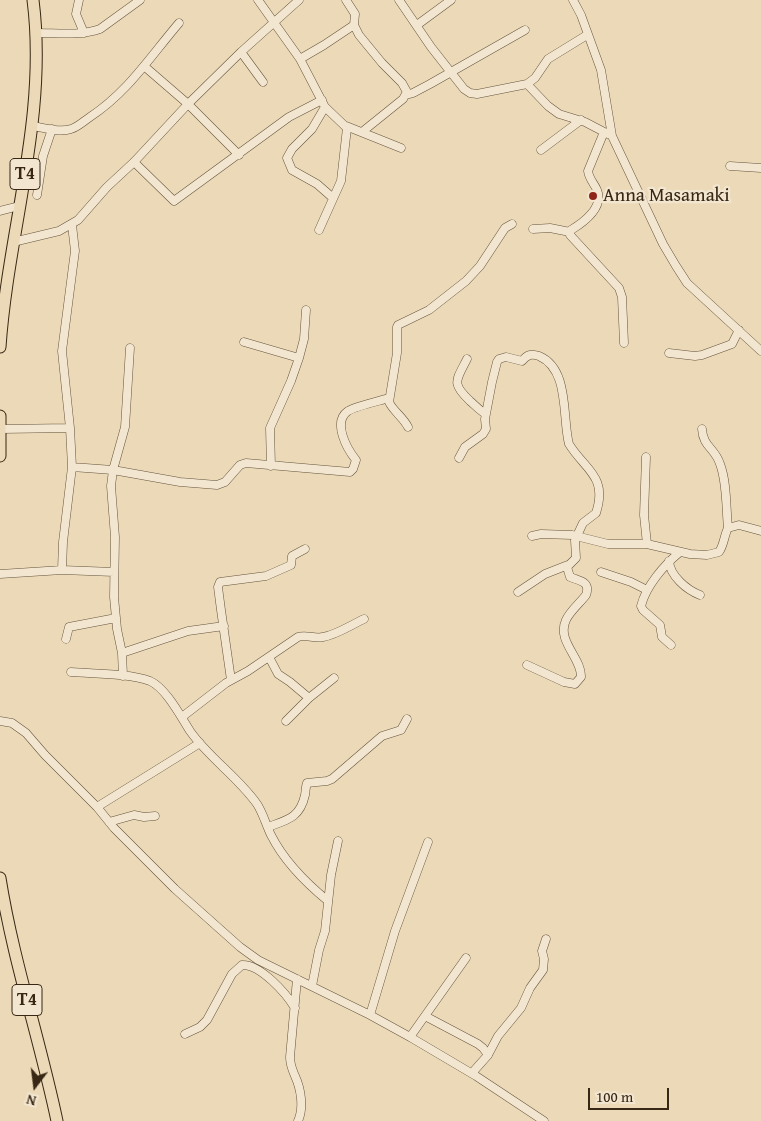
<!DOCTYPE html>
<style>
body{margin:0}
#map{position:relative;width:761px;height:1121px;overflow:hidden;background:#ecd9b7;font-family:"Gentium Book Plus",serif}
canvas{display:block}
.north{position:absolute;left:10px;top:1061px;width:50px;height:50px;-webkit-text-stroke:4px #f3e6d0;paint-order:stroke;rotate:195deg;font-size:14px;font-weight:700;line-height:20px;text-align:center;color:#372714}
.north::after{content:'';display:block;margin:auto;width:18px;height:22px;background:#372714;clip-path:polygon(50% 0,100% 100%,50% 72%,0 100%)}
.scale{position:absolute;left:588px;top:1088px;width:81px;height:22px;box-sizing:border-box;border:2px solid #372714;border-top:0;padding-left:6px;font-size:15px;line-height:18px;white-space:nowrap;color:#372714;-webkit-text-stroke:4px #f3e6d0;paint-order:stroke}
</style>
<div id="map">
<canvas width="761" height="1121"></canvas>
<div class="north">N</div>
<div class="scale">100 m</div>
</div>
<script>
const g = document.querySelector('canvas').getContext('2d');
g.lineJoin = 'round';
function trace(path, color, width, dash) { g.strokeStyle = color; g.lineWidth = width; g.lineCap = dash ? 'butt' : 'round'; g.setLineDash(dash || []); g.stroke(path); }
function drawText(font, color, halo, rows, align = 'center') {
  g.font = font + ' "Gentium Book Plus",serif'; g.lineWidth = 4.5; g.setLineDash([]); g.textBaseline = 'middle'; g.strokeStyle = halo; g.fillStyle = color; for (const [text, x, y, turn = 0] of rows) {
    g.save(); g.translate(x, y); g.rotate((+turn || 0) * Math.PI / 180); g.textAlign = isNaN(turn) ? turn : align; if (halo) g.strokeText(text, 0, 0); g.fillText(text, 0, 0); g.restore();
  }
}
const minor = new Path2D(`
 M79 0 76 14 84 33
 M258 0 300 59 325 107 347 128 341 181 319 230
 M346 0 355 14 354 25 359 35 382 63 402 83 407 92 403 99 362 132
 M399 0 431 47 464 89 470 93 477 94 527 84 535 78 548 59 587 35
 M573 0 581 15 601 70 612 136 663 244 676 266 687 283 761 351
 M417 25 451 0
 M37 33C58 33 80 36 100 29L140 0
 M241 52 263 82
 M300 59 324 45 354 25
 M144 66 188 104 239 155
 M527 84 548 106 559 114 585 122 608 134
 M406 95 413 93 430 84 525 30
 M325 107 312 129 292 149 287 158 292 170 317 184 333 198
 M33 126C44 128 60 133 71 129 78 127 84 121 90 117 128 92 150 57 179 23
 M346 126 401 148
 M604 132 588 171C589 179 594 183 597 190 604 207 584 222 571 230L570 235 619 288 622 297 624 343
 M541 150 581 120
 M134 162 174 201 289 117 322 100
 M730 166 761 168
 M37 195 43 156 52 129
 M0 211 19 206
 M533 229 550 228 570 232
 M13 242 59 231 78 220 107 187 134 162 188 104 241 52 299 0
 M244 342 299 358
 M669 353 695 356 702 355 732 344 739 330
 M467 359C456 381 451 383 470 401 476 406 480 411 486 414
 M408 427C403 417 393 411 389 402L397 353V327L398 325 429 310 466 281 480 266 505 228 512 224
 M1 429 70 428
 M702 429C703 447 715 448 720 464 727 482 726 508 728 528
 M646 457 644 515 647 544
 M459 458 465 447 483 434 486 429 485 419 492 382 497 362 499 359 506 357 522 361C527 355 531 353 539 356 570 369 562 418 569 444 585 470 608 476 596 513L583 523 575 540 576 558 567 567 570 577C579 581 591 581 586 595 580 603 570 611 566 620 556 641 582 658 581 677L575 684 564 682 527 665
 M271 466 270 428 291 381 299 358 304 339 306 310
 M72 467 113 470 180 482 217 485 225 482 240 465 246 463 350 472 353 469 356 460C347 449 332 422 348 411 356 406 379 401 389 398
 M532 536 541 534 572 535 608 544H647L690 554 707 555 719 552C724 545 724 536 728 528L739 525 761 531
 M669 561C670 576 687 590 700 595
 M62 570 63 542 72 467 70 428 62 351 73 266 75 251 72 225
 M601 572 631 582 647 590
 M0 574 62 570 114 572
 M518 592 545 574 568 565
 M66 639 69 627 116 618
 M671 645 662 637 660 625 643 610 641 606C646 586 664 565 680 552
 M122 653 188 631 224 626
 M269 657 278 674 290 682 309 698
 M71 672C95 674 128 673 150 681 166 688 181 717 190 731 209 758 238 777 257 804 263 813 266 825 271 835 284 861 306 883 328 901
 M123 676 122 653 117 629 114 597 115 537 111 486 113 470 125 427 130 348
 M231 680 221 610 218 587 220 582 266 576 291 565 292 556 305 549
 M182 717 226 683 248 671 298 637C306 634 314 639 323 637 336 635 351 625 364 619
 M0 721 12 723 26 733 45 755 97 807 114 828 175 889 240 947 258 960 370 1015 410 1037 476 1076 544 1121
 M286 721 309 698 334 678
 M97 807 200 743
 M109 822 134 815 144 817 155 816
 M268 827C287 820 300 818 305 795 306 791 305 788 307 783L327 781 332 779 382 736 401 730 407 719
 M297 979 290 1057C290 1065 292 1069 295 1076 301 1089 304 1108 298 1121
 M312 986 319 950 325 931 331 875 338 841
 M370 1015 395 931 428 842
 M425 1016 478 1044 483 1048 488 1055
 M185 1034 200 1027 207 1020 232 974 242 965C260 964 286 993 295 1008
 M410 1037 466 958
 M472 1073 488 1055 498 1036 521 1008 530 988 543 970 544 959 542 951 546 939`);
const highway = new Path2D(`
 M0 347C8 231 48 117 33 0
 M0 416V456
 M0 878C13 960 40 1040 57 1121`);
trace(minor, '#64543d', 9);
trace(highway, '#372714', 13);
trace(minor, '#f3e6d0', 8);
trace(highway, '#ecd9b7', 11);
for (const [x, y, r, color] of [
 [593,196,5,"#8f2418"]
]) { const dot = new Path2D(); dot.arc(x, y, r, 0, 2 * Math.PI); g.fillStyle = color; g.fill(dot); trace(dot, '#f3e6d0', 2); }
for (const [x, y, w] of [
 [25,174,30],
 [27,1000,30]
]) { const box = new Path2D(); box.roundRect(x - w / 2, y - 15.5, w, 31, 4); g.fillStyle = '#f3e6d0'; g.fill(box); trace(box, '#372714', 1); }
drawText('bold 18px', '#372714', null, [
 ["T4",25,174],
 ["T4",27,1000]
]);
drawText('19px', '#372714', '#f3e6d0', [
 ["Anna Masamaki",603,196]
], 'left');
</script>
